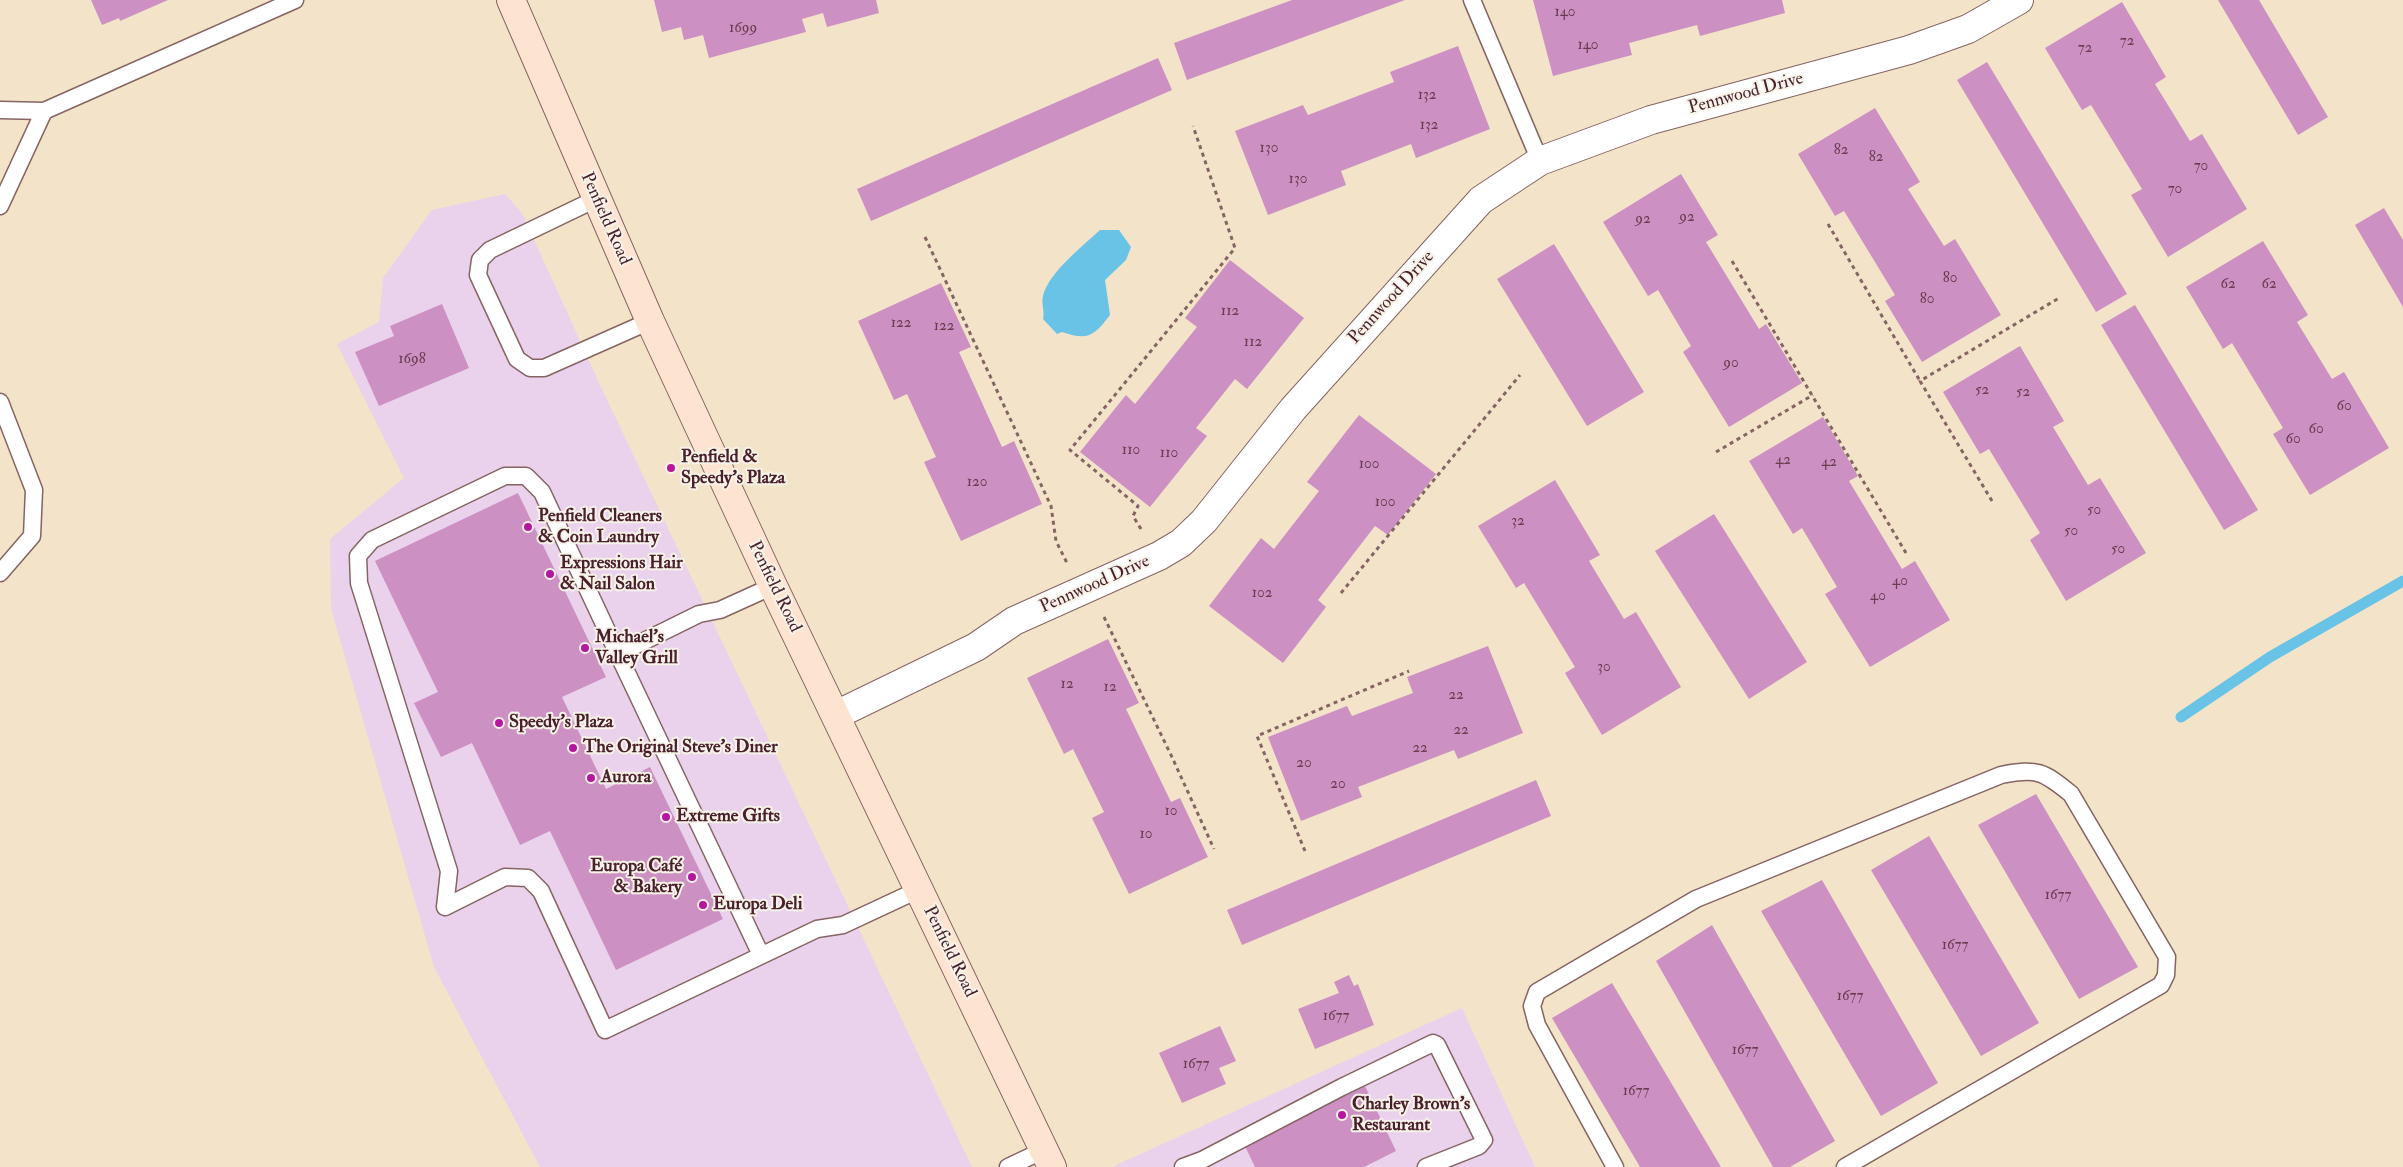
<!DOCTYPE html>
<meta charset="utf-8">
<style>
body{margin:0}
canvas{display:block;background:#f2e3c9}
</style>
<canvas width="2403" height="1167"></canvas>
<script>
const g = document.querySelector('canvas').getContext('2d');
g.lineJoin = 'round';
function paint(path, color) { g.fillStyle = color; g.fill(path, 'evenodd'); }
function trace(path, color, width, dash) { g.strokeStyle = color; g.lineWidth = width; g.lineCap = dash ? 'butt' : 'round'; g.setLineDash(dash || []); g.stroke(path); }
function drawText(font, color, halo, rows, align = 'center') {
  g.font = font + ' "IM FELL Double Pica",serif'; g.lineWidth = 4; g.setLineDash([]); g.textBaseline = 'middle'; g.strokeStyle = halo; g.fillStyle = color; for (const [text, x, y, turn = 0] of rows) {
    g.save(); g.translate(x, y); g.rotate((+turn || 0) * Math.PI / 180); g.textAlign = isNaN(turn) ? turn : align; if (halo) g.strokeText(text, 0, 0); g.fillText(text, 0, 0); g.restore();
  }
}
paint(new Path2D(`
 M505 194 522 213 599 383 972 1167H540L434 967 331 608 330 539 404 478 337 344 379 322 383 278 432 210Z
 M1462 1008 1535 1167H1112Z`), '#ead1ec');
paint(new Path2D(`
 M1100 230H1119L1131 247 1126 260 1105 280 1110 315C1094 336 1088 341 1062 332L1057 334 1043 319C1045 311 1041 304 1043 296 1049 272 1082 247 1100 230Z`), '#69c3e7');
trace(new Path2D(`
 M2181 717 2270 657 2403 581`), '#69c3e7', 11);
paint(new Path2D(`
 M91 0H168L120 21 119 18 102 25Z
 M654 0H876L879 13 827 27 823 13 802 19 806 32 709 58 703 35 684 40 681 27 662 32Z
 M1292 0H1405L1187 80 1174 43Z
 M1533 0H1782L1785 13 1700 36 1697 25 1629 43 1632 55 1553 76Z
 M2218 0H2259L2328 117 2298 135Z
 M2122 2 2166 77 2155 84 2190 141 2202 134 2247 209 2168 257 2131 195 2142 189 2091 105 2082 110 2045 48Z
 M1458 46 1490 129 1416 158 1411 144 1341 171 1346 185 1268 215 1235 131 1303 105 1308 115 1394 82 1390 72Z
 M1158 58 1172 90 871 221 857 189Z
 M1987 62 2127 294 2096 312 1957 80Z
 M1875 108 1920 182 1908 189 1944 246 1955 239 2001 315 1922 362 1885 301 1895 295 1844 211 1835 216 1798 154Z
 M1681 174 1718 235 1706 242 1759 329 1766 324 1802 383 1729 427 1683 352 1691 346 1658 290 1648 296 1603 222Z
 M2384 208 2403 240V307L2355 225Z
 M2263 241 2308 315 2297 322 2332 379 2344 372 2389 448 2310 495 2273 434 2283 428 2232 343 2223 349 2186 287Z
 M1554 244 1644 392 1587 426 1497 279Z
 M1230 260 1304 318 1247 389 1235 379 1196 428 1207 436 1150 507 1080 452 1126 395 1135 404 1197 327 1185 318Z
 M941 283 971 347 959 352 1002 447 1014 441 1042 504 961 541 924 462 936 457 907 394 894 400 858 321Z
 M442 304 469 368 379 406 355 352 394 336 390 326Z
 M2135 305 2258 510 2224 530 2101 325Z
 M2020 346 2064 421 2053 427 2088 485 2100 478 2146 553 2066 601 2030 540 2040 533 1989 449 1980 454 1943 392Z
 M1359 415 1436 474 1388 535 1375 526 1318 600 1326 607 1283 663 1209 606 1261 538 1274 549 1319 491 1307 482Z
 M1823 417 1858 476 1849 481 1902 569 1915 561 1950 620 1870 667 1825 594 1837 587 1802 528 1793 534 1749 461Z
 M1555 480 1600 555 1589 561 1624 619 1636 612 1681 687 1602 735 1565 673 1575 667 1524 583 1516 588 1478 526Z
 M518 493 606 677 562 697 606 789 650 767 723 919 616 970 550 831 520 845 472 743 441 757 414 703 438 692 375 561Z
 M1714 514 1807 662 1749 699 1655 551Z
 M1108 639 1139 703 1126 709 1171 802 1180 798 1208 857 1129 894 1092 818 1104 812 1073 749 1064 754 1027 678Z
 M1488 646 1523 733 1458 759 1454 750 1358 787 1362 797 1301 821 1268 737 1347 706 1352 716 1413 693 1407 677Z
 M1536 780 1551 816 1242 945 1227 910Z
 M2036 794 2138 967 2079 999 1978 825Z
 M1929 836 2039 1023 1981 1056 1871 870Z
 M1822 880 1938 1083 1881 1116 1761 911Z
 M1712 925 1835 1141 1790 1167H1773L1656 961Z
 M1349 975 1354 986 1358 984 1374 1025 1315 1049 1298 1009 1339 993 1334 982Z
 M1612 983 1721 1167H1640L1552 1018Z
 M1220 1026 1236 1061 1219 1068 1226 1084 1182 1103 1159 1053Z
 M1365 1086 1396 1151 1364 1167H1255L1244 1144Z`), '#cc91c2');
const lane = new Path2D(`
 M1472 0 1540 161
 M0 110 44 111
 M596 199 490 250 480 260 478 275 517 359 530 368H544L650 321
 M0 206 44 111 295 0
 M0 402 34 490 32 536 0 573
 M773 586 720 610 699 614 618 654 542 492 526 476H505L372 540 358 556 359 583 449 871 445 907 505 877 528 878 541 891 605 1030 817 929 843 925 918 890
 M618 654 761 955
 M1008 1167 1044 1150
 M1183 1167 1202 1160 1342 1087 1433 1043 1437 1045 1484 1140 1479 1146 1426 1167
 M1615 1167 1537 1025 1532 1006 1537 992 1696 899 2001 775C2037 768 2043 771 2071 794L2167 957 2166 975 2161 985 1845 1167`);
const street = new Path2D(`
 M836 715 976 647 1014 621 1159 556 1181 543 1204 521 1293 409 1481 200 1540 161 1651 120 1909 50 1968 29 2019 0`);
const secondary = new Path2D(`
 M511 0 650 321 773 586 1052 1167`);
trace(lane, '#856462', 19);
trace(street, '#856462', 30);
trace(secondary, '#856462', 30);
trace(new Path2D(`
 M1828 224 1920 381
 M925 237 1051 506 1056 541 1067 563
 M1732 261 1906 553
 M1716 452 1813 395
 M1992 501 1920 381 2059 298
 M1141 529 1133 516 1138 506 1070 450 1235 248 1193 126
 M1341 593 1520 375
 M1104 617 1171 755 1214 849
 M1305 851 1257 736 1409 671`), '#856462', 3, [4, 4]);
trace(lane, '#fff', 16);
trace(street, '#fff', 28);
trace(secondary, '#fde4d1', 28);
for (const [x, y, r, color] of [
 [671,468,5,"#b5179e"],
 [528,527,5,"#b5179e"],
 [550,574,5,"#b5179e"],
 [585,648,5,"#b5179e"],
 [499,723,5,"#b5179e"],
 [573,748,5,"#b5179e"],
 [591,778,5,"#b5179e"],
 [666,817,5,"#b5179e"],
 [692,877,5,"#b5179e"],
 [703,905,5,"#b5179e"],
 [1342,1115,5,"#b5179e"]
]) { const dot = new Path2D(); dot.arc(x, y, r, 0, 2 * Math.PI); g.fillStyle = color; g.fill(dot); trace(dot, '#f7f3e8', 2); }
drawText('15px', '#6a3c51', null, [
 ["140",1565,13],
 ["1699",743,29],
 ["72",2127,42],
 ["140",1588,46],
 ["72",2085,49],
 ["132",1427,96],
 ["132",1429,126],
 ["130",1269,149],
 ["82",1841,151],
 ["82",1876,158],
 ["70",2201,167],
 ["130",1298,180],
 ["70",2175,190],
 ["92",1687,218],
 ["92",1643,220],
 ["80",1950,279],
 ["62",2228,285],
 ["62",2269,285],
 ["80",1927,300],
 ["112",1230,312],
 ["122",901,324],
 ["122",944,327],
 ["112",1253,343],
 ["1698",412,360],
 ["90",1731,364],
 ["52",1982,391],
 ["52",2023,393],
 ["60",2344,407],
 ["60",2316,430],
 ["60",2293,440],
 ["110",1131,451],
 ["110",1169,454],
 ["42",1783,461],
 ["42",1829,463],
 ["100",1369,465],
 ["120",977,483],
 ["100",1385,503],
 ["50",2094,511],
 ["32",1518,522],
 ["50",2071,532],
 ["50",2118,550],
 ["40",1900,582],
 ["102",1262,594],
 ["40",1878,597],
 ["30",1604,668],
 ["12",1067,685],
 ["12",1110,688],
 ["22",1456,696],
 ["22",1461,731],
 ["22",1420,749],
 ["20",1304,764],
 ["20",1338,785],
 ["10",1171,812],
 ["10",1146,835],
 ["1677",2058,896],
 ["1677",1955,946],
 ["1677",1850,997],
 ["1677",1336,1017],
 ["1677",1745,1051],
 ["1677",1196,1065],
 ["1677",1636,1092]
]);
drawText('18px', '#4a1f2b', '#f7f3e8', [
 ["Pennwood Drive",1746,94,-15],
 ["Penfield Road",605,219,66],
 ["Pennwood Drive",1392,298,-48],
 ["Pennwood Drive",1095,585,-24],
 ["Penfield Road",774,587,64],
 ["Penfield Road",949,952,64]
]);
drawText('bold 18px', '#4a1f2b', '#f7f3e8', [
 ["Penfield &",681,458],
 ["Speedy's Plaza",681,479],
 ["Penfield Cleaners",538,517],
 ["& Coin Laundry",538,538],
 ["Expressions Hair",560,564],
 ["& Nail Salon",560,585],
 ["Michael's",595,638],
 ["Valley Grill",595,659],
 ["Speedy's Plaza",509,723],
 ["The Original Steve's Diner",583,748],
 ["Aurora",601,778],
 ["Extreme Gifts",676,817],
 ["Europa Café",682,867,"right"],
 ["& Bakery",682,888,"right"],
 ["Europa Deli",713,905],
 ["Charley Brown's",1352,1105],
 ["Restaurant",1352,1126]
], 'left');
</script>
